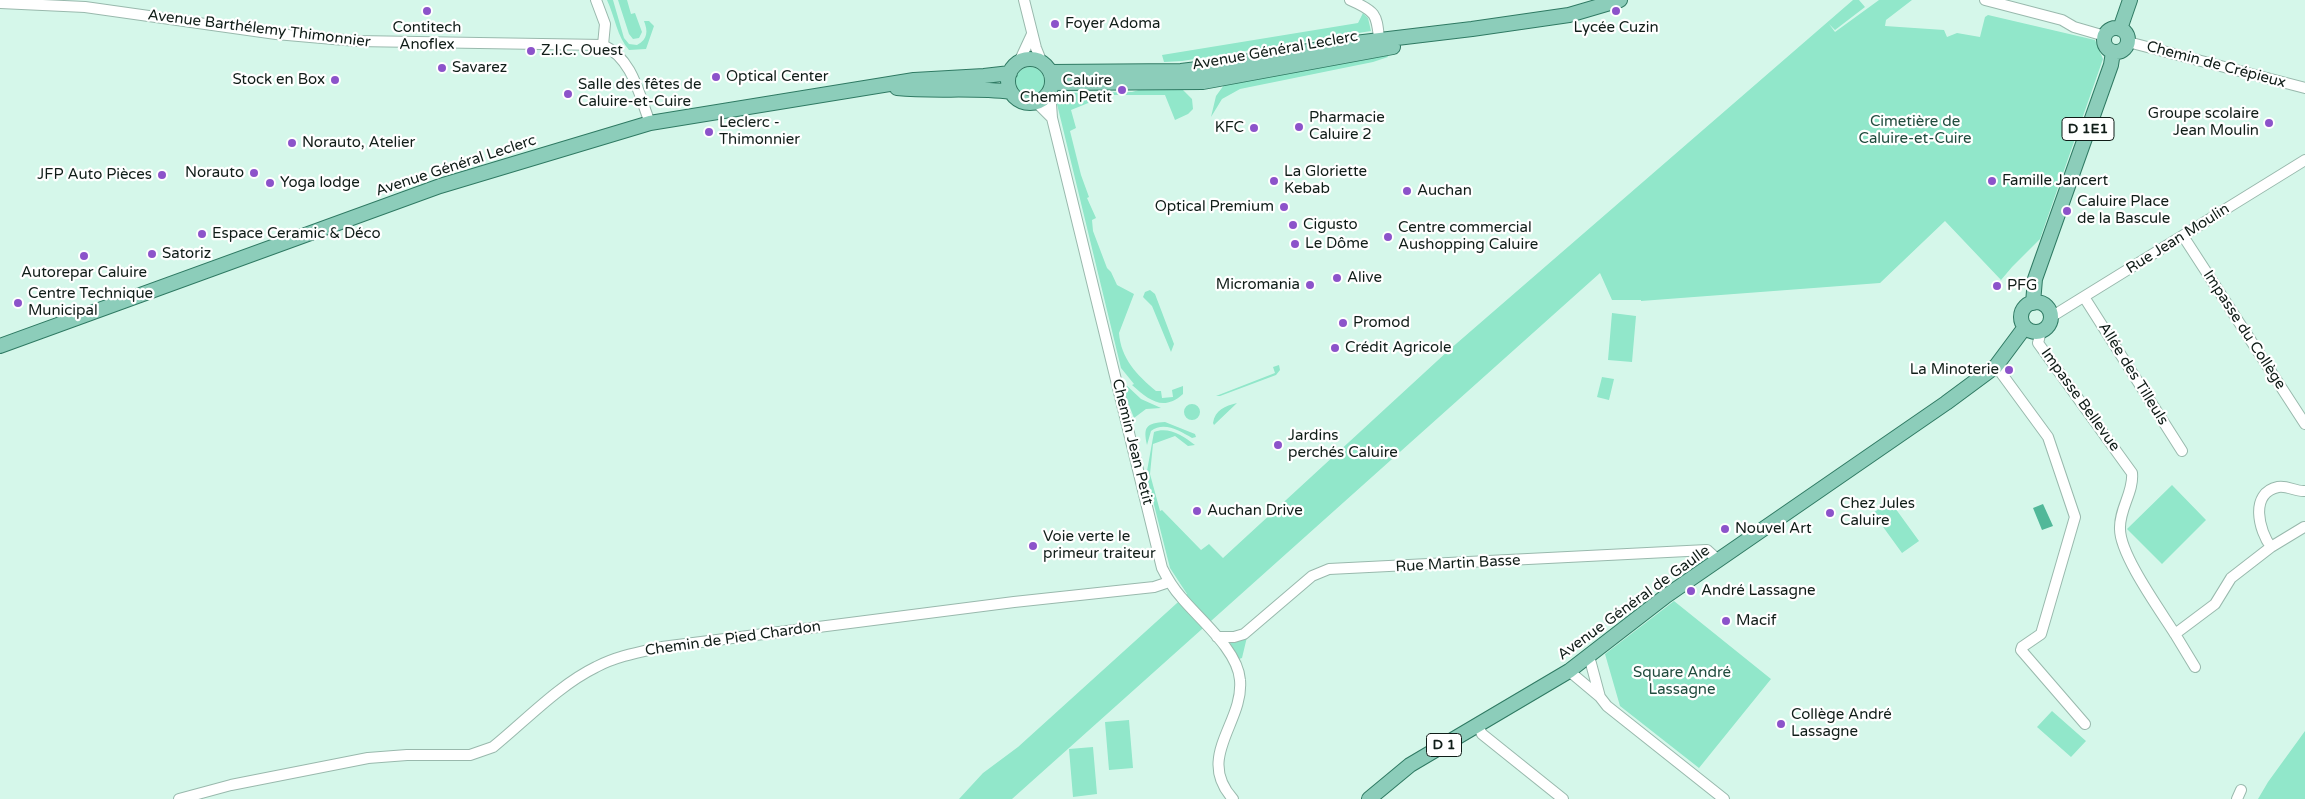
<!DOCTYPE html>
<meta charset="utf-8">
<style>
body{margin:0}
canvas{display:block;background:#d5f7ea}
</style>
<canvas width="2305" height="799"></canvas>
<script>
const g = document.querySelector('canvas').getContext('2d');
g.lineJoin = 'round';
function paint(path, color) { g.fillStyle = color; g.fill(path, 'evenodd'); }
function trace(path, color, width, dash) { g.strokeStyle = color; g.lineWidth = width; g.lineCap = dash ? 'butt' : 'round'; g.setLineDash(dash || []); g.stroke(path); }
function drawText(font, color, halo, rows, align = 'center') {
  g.font = font + ' "Varela Round",sans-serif'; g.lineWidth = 4.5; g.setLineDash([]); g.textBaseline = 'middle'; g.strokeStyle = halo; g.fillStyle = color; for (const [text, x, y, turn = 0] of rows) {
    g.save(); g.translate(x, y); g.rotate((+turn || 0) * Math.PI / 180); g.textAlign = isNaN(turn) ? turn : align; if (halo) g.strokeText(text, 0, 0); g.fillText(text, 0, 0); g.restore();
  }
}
paint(new Path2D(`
 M607 0H613L624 38 629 44 637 45C648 39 648 31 644 21H649L654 26 646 49 629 50C617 37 615 17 607 0Z
 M618 0H627L631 14 635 13 642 32 639 38 633 39 629 34Z
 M1853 0H1859L1865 7 1835 30 1829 24 1835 32 1879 0H1912L1886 20 1885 26 1944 30 1947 37 1957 33 1980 37 1985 17 1988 15 2095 40 2103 59 2040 239 2012 267 2001 280 1945 221 1880 283 1641 301V300H1612L1600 273 1012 799H959L983 773 1018 747 1187 594 1170 568 1148 481 1147 471 1154 432C1168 426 1184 436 1195 445L1188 446 1175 436 1153 444 1150 474 1160 511 1162 510 1201 550 1209 544 1223 558 1449 350Z
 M1363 13 1368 18 1371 31 1182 61 1164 62 1162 55 1358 23Z
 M1387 54 1388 57 1373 62 1240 89 1222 99 1211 117 1216 96 1224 85Z
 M1016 81a14 14 0 1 1 28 0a14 14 0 1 1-28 0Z
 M1142 89H1182L1192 99 1193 109 1188 114 1175 120 1165 95H1108L1071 110 1076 128 1070 131 1081 175 1089 197 1087 198 1096 218 1092 220 1093 231 1107 268 1111 272 1117 285 1134 294 1119 333C1121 359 1137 375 1156 391H1161L1162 398 1173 397 1172 390 1183 386V394C1163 412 1149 400 1132 385L1134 384 1121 368 1057 104 1066 93 1132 92Z
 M1150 290 1155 294 1174 344 1171 352 1152 306 1143 297 1145 292Z
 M1612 313 1636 316 1632 362 1608 360Z
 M1279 365 1280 370 1276 375 1220 396H1216L1275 373 1273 367Z
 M1602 377 1614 379 1609 400 1597 397Z
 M1123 382 1141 399 1161 408 1146 409 1134 418 1127 400Z
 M1237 403 1214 425 1213 423C1215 410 1225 406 1237 403Z
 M1184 412a8 8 0 1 1 16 0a8 8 0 1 1-16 0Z
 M1165 422 1195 434 1196 437 1192 438C1180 431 1164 421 1151 431L1147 445C1143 427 1146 423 1165 422Z
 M2172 485 2206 520 2162 564 2127 529Z
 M1890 501 1919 541 1902 553 1873 513Z
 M1674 601 1771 679 1699 768 1620 706 1605 654Z
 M1247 637 1242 658 1239 659 1229 641Z
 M2052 711 2086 741 2071 757 2037 727Z
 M1129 720 1133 768 1109 770 1105 722Z
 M2305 731V799H2258L2268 782Z
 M1093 747 1097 794 1073 797 1069 749Z`), '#91e7ca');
paint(new Path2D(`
 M2043 504 2053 526 2042 530 2033 508Z`), '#51b899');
const minor = new Path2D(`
 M596 0 605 24 603 45
 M1024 0 1036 48 1042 63
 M1350 0C1380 13 1376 16 1380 46
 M1985 0 2062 20 2074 27 2105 36
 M0 3 85 7 276 34 356 41 603 45C633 59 639 95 650 123
 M2128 42 2305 88
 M1019 62 1032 34
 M1050 90 1052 118 1162 568C1167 578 1173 588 1181 597 1199 619 1238 650 1240 680 1244 723 1195 757 1233 799
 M1036 102 1052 118
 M2183 236 2305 424
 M2084 297 2182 451
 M2051 317 2305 160
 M2041 331 2038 343 2132 473C2134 492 2119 509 2120 529 2120 555 2160 610 2175 634L2215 604 2231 578 2271 547C2259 531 2249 493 2278 487 2287 485 2296 492 2305 491
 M1996 366 2048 437 2075 517 2041 634 2022 647 2021 650 2085 724
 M2271 547 2304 527
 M2175 634 2195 667
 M1217 637H1234L1244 634 1312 576 1329 569 1707 550 1718 560
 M1589 656 1600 697
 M1569 671 1600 697 1607 706 1724 799
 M1478 726 1482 734 1563 799
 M179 799 231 785 368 758 407 755H470L493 747C525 721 559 685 596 667 617 656 640 652 662 647L1014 602 1154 587 1169 582
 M2237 799 2241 790`);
const major = new Path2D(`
 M2104 40a12 12 0 1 1 24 0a12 12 0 1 1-24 0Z
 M2120 29 2130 0
 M1008 81a22 22 0 1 1 44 0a22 22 0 1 1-44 0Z
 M1050 72 1181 71 1222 66 1355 43 1472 29 1569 15 1620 0
 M1052 83 1203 82 1393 47
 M897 88C935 92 973 87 1011 92
 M2021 317a15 15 0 1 1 30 0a15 15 0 1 1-30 0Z
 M2033 303 2035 279 2111 65 2113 52
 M0 346 440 186 650 123 914 80 984 76 1010 73
 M1369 799 1410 765 1569 671 1666 596 1946 403 1996 366 2025 327`);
trace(minor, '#99b9ad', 12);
trace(major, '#2f7a63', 16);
trace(minor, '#fff', 10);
trace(major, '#8ccdba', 14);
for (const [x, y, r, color] of [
 [427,11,5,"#8c53ca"],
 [1616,11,5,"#8c53ca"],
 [1055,24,5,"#8c53ca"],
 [531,51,5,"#8c53ca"],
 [442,68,5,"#8c53ca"],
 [716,77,5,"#8c53ca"],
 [335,80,5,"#8c53ca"],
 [1122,90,5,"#8c53ca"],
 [568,94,5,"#8c53ca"],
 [2269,123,5,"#8c53ca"],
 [1299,127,5,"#8c53ca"],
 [1254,128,5,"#8c53ca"],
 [709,132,5,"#8c53ca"],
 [292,143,5,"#8c53ca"],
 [254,173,5,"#8c53ca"],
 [162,175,5,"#8c53ca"],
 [1274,181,5,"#8c53ca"],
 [1992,181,5,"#8c53ca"],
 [270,183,5,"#8c53ca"],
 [1407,191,5,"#8c53ca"],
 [1284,207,5,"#8c53ca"],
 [2067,211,5,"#8c53ca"],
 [1293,225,5,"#8c53ca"],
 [202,234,5,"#8c53ca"],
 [1388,237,5,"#8c53ca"],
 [1295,244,5,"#8c53ca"],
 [152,254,5,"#8c53ca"],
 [84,256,5,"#8c53ca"],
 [1337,278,5,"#8c53ca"],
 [1310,285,5,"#8c53ca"],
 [1997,286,5,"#8c53ca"],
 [18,303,5,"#8c53ca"],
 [1343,323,5,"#8c53ca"],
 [1335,348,5,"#8c53ca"],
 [2009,370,5,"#8c53ca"],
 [1278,445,5,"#8c53ca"],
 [1197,511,5,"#8c53ca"],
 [1830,513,5,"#8c53ca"],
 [1725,529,5,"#8c53ca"],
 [1033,546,5,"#8c53ca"],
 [1691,591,5,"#8c53ca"],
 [1726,621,5,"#8c53ca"],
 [1781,724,5,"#8c53ca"]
]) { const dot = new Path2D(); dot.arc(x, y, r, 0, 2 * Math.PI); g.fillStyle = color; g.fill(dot); trace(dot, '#fff', 2); }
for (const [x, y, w] of [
 [2088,129,52],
 [1444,745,35]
]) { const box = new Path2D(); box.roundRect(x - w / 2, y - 11.5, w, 23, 4); g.fillStyle = '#fff'; g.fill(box); trace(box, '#101d18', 1); }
drawText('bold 14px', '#101d18', null, [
 ["D 1E1",2088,129],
 ["D 1",1444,745]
]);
drawText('15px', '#101d18', '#fff', [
 ["Foyer Adoma",1065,24],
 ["Contitech",427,28,"center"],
 ["Anoflex",427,45,"center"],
 ["Lycée Cuzin",1616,28,"center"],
 ["Z.I.C. Ouest",541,51],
 ["Savarez",452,68],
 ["Optical Center",726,77],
 ["Stock en Box",325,80,"right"],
 ["Caluire",1112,81,"right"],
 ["Chemin Petit",1112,98,"right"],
 ["Salle des fêtes de",578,85],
 ["Caluire-et-Cuire",578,102],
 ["Groupe scolaire",2259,114,"right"],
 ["Jean Moulin",2259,131,"right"],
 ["Pharmacie",1309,118],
 ["Caluire 2",1309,135],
 ["Leclerc -",719,123],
 ["Thimonnier",719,140],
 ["KFC",1244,128,"right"],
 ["Norauto, Atelier",302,143],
 ["La Gloriette",1284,172],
 ["Kebab",1284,189],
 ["Norauto",244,173,"right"],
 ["JFP Auto Pièces",152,175,"right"],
 ["Famille Jancert",2002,181],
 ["Yoga lodge",280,183],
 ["Auchan",1417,191],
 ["Caluire Place",2077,202],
 ["de la Bascule",2077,219],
 ["Optical Premium",1274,207,"right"],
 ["Cigusto",1303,225],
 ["Centre commercial",1398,228],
 ["Aushopping Caluire",1398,245],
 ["Espace Ceramic & Déco",212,234],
 ["Le Dôme",1305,244],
 ["Satoriz",162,254],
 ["Autorepar Caluire",84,273,"center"],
 ["Alive",1347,278],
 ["Micromania",1300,285,"right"],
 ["PFG",2007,286],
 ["Centre Technique",28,294],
 ["Municipal",28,311],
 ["Promod",1353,323],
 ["Crédit Agricole",1345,348],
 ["La Minoterie",1999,370,"right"],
 ["Jardins",1288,436],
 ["perchés Caluire",1288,453],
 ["Chez Jules",1840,504],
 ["Caluire",1840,521],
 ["Auchan Drive",1207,511],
 ["Nouvel Art",1735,529],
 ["Voie verte le",1043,537],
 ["primeur traiteur",1043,554],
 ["André Lassagne",1701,591],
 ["Macif",1736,621],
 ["Collège André",1791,715],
 ["Lassagne",1791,732]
], 'left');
drawText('15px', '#101d18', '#fff', [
 ["Avenue Barthélemy Thimonnier",259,29,7],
 ["Avenue Général Leclerc",1275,51,-10],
 ["Chemin de Crépieux",2216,65,15],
 ["Avenue Général Leclerc",456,166,-18],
 ["Rue Jean Moulin",2178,239,-32],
 ["Impasse du Collège",2244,330,57],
 ["Allée des Tilleuls",2133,374,58],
 ["Impasse Bellevue",2080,400,54],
 ["Chemin Jean Petit",1132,442,76],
 ["Rue Martin Basse",1458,564,-3],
 ["Avenue Général de Gaulle",1634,603,-36],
 ["Chemin de Pied Chardon",733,639,-8]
]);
drawText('15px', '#204c3e', '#fff', [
 ["Cimetière de",1915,122],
 ["Caluire-et-Cuire",1915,139],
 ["Square André",1682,673],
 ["Lassagne",1682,690]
]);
</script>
